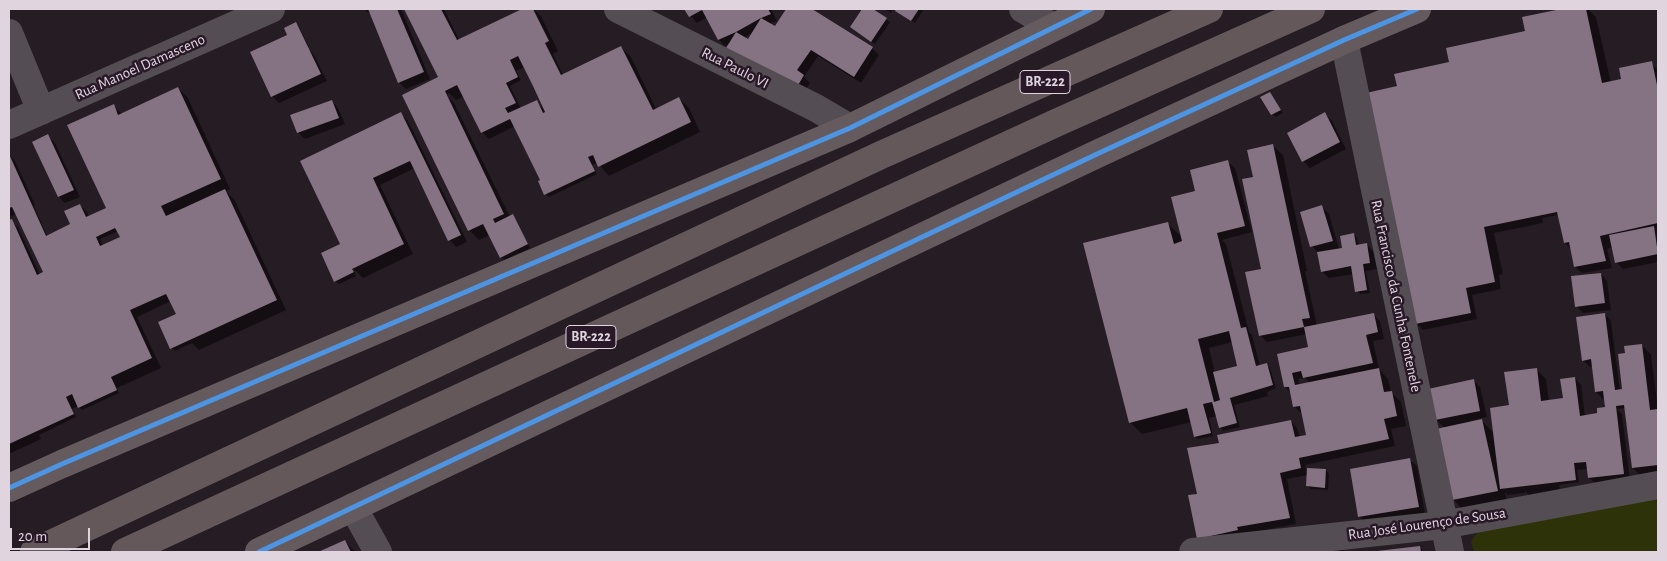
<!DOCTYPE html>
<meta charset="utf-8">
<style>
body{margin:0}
#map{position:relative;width:1667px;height:561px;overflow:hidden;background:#261c24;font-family:"Alegreya Sans",sans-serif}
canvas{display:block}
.frame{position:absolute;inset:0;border:10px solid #e0d5df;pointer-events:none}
.scale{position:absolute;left:10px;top:528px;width:80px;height:22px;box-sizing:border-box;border:2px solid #e0d5df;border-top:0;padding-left:6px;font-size:15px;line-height:18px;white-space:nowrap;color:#e0d5df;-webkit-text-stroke:4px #291928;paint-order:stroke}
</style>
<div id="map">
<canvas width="1667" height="561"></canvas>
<div class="frame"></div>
<div class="scale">20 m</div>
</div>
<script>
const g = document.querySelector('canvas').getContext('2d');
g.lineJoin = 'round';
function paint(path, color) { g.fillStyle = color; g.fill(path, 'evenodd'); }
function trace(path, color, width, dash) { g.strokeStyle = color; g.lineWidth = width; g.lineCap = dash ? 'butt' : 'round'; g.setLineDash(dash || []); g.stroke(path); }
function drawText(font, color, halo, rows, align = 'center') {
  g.font = font + ' "Alegreya Sans",sans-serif'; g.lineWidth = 5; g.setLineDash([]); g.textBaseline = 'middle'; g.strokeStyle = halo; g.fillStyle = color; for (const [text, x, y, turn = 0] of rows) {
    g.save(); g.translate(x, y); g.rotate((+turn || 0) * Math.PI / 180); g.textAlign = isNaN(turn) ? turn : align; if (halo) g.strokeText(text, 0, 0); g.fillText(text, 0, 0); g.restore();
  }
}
paint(new Path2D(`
 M1658 493V552H1474L1471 541 1479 531Z`), '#2e3208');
paint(new Path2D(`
 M364 9H401L430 79 406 89 399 82 370 12 368 13Z
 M406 9H444L459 40 524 9H534L541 16 558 51 553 54 563 75 621 47 631 57 656 109 679 98 689 108 700 132 609 176 598 163 592 165 597 174 549 197 546 194 543 181 515 126 489 139 482 132 464 96 456 100 449 93 447 95 454 103 510 217 513 216 516 219 530 248 504 260 501 257 490 235 479 240 469 230 442 83ZM525 67 546 111 536 102 521 109 510 86 521 80 516 71Z
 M685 9H771L777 21 769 24 775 28 788 9H813L811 10 872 48 879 55 861 83 818 56 804 77 810 83 801 97 729 44 725 46 719 40 707 17 697 23ZM754 32 748 41 743 38Z
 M863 9H870L890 22 875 44 851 27Z
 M884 9H893L891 13Z
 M898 9H924L915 23 900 14 897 11Z
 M1567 9H1588L1596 17 1611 83 1621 80 1651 63 1658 70V262L1623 269 1616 262 1613 247 1607 249 1612 268 1582 273 1575 267 1571 249 1565 243 1559 215 1542 218 1543 223 1494 233 1503 274 1499 275 1501 289 1472 295 1477 319 1423 330 1416 323 1396 88 1450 63 1527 32 1524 18Z
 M296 23 299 27 309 47 299 52V55L310 50 315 57 327 81 279 103 272 96 287 36Z
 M178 88 188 98 230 189 226 191 235 201 286 310 199 350 192 343 175 351 171 348 178 315 171 301 137 317 161 368 117 388 119 393 82 410 78 406 72 409 76 417 39 435 41 439 9 454V222L11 221 18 227 40 275 45 273 17 214 9 217V155L15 161 35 205 34 206 47 236 72 225 80 205 87 212 89 217 107 208 113 106 122 114ZM118 231 121 238 103 246 100 239Z
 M1273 97 1283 113 1276 117 1272 114Z
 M332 101 338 108 345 124 305 139 298 132Z
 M401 114 408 121 467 242 456 247 450 240 415 168 380 185 413 254 363 278 353 268 356 276 339 284 335 281 344 249 301 161Z
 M1325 114 1332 121 1346 149 1310 168 1303 161Z
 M48 136 55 143 80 197 65 203 59 197Z
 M1273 146 1283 155 1307 271H1305L1317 326 1373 314 1380 321 1384 339 1373 341 1379 369 1388 379 1391 392 1401 402 1406 426 1391 429 1395 446 1305 465 1307 474 1308 469 1326 470 1329 474 1328 490 1311 489 1307 485 1308 475 1287 479 1296 524 1243 534 1206 545 1198 495 1221 444 1291 421 1297 428 1300 438 1308 436 1303 415 1294 406 1291 393 1285 387 1278 355 1310 348 1307 334 1267 342 1260 335 1263 270 1254 178ZM1305 378 1310 383 1300 386 1298 379Z
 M1228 162 1235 168 1252 232 1222 240 1226 244 1249 332 1252 335 1260 366 1267 365 1270 368 1276 388 1267 392 1268 396 1234 405 1240 427 1223 431 1220 427 1217 416 1209 418 1213 436 1198 439 1195 436 1192 422 1142 434 1130 422 1167 223 1183 238 1197 192ZM1233 342 1239 367 1215 373 1209 348Z
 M1322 207 1329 214 1339 249H1343L1354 234 1357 238 1359 246 1366 244 1373 251 1377 269 1366 271 1370 293 1360 294 1357 291 1354 274 1329 278 1322 271 1319 254 1312 246Z
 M1601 274 1607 281 1611 310 1583 313 1576 306Z
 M1605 314 1611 321 1620 391 1624 390 1626 354 1642 345 1651 355 1658 409V476L1643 478 1633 468 1626 408 1617 409 1622 414 1630 481 1596 484 1589 478 1588 469 1577 470 1579 482 1559 485 1560 492 1530 496 1525 491V493L1508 495 1505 492 1507 501 1463 510 1454 500 1438 430 1445 428 1436 420 1473 380 1480 387 1487 417 1470 421 1471 423 1482 421 1494 433 1510 407 1536 369 1546 379 1549 401 1564 399 1575 378 1581 385 1585 416 1598 414 1607 408 1605 398 1603 399 1596 392 1593 366 1590 367 1583 360Z
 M1410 460 1417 466 1425 514 1366 524 1360 517 1351 470Z
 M345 541 355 552H321Z
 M1419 547 1424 552H1377Z
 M1343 550 1345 552H1325Z`), '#0007');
paint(new Path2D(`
 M368 9H397L424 72 398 83Z
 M404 9H441L457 40 522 9H533L549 41 545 43 561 75 621 46 653 110 679 97 691 122 598 167 593 155 588 157 595 171 544 195 538 181 540 180 510 119 481 133 457 85 445 91 504 214 493 219 495 223 513 214 528 244 500 258 483 224 468 231 402 95 438 77ZM518 56 533 86 545 112 543 113 537 100 508 113 505 108 516 103 506 83 518 77 510 60Z
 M684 9H768L771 14 761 18 736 32 748 39 761 18 775 26 786 9H812L873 47 854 77 811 50 797 70 804 75 794 92 726 48 736 32 718 40 702 10 689 17Z
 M862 9H873L887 18 871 42 850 27Z
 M896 9H919L911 21 895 11Z
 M1561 9H1586L1602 83 1621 79 1619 68 1652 61 1658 90V223L1600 236 1606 261 1574 267 1569 242 1564 243 1557 212 1484 227 1495 282 1466 288 1471 313 1415 324 1366 93 1397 86 1394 74 1449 62 1446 48 1525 31 1522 17Z
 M296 22 321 74 271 97 250 52 287 35 284 28Z
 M178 87 221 179 161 206 166 216 225 189 277 300 170 349 158 322 176 314 166 294 130 310 152 358 111 377 117 390 78 408 72 394 66 397 74 414 9 444V220L12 219 37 275 43 272 12 207 9 208V154L46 236 70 224 64 211 80 204 86 217 106 208 67 125 114 104 118 115ZM115 228 120 237 100 246 96 237Z
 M1270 92 1281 110 1271 115 1260 97Z
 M332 100 339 118 297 133 290 115Z
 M401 112 461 235 448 241 410 161 373 178 404 244 352 269 354 272 334 282 321 253 340 244 300 161Z
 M1325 112 1340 142 1302 162 1287 133Z
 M48 134 74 190 58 197 32 142Z
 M1273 144 1310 318 1302 319 1304 327 1259 336 1245 272 1261 269 1242 179 1253 177 1247 150Z
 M1228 160 1245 226 1217 233 1241 328 1246 327 1256 366 1267 363 1273 385 1230 398 1237 423 1219 428 1212 402 1203 404 1211 433 1194 437 1187 408 1129 423 1083 243 1168 222 1174 244 1182 241 1171 197 1195 191 1190 170ZM1229 331 1237 366 1213 372 1220 400 1214 402 1198 339Z
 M1322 205 1333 241 1310 247 1300 212Z
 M1654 226 1658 254 1615 263 1609 235Z
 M1354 233 1356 245 1367 243 1370 263 1363 264 1367 290 1355 292 1351 266 1321 272 1317 252 1342 248 1340 236Z
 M1601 273 1605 303 1575 307 1571 276Z
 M1374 313 1378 332 1366 335 1373 363 1303 378 1301 371 1292 373 1295 385 1379 368 1384 392 1392 391 1397 416 1384 419 1389 439 1299 458 1301 468 1280 473 1290 518 1237 527 1238 530 1197 539 1188 495 1197 494 1187 448 1219 443 1217 435 1291 420 1295 437 1306 435 1300 406 1293 407 1289 387H1284L1277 354 1308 347 1304 327Z
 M1605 313 1615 390 1622 389 1618 354 1625 353 1624 346 1642 344 1650 410 1658 409V465L1632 468 1624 405 1616 406 1624 474 1588 478 1586 462 1574 463 1576 480 1500 489 1490 408 1509 405 1504 372 1537 368 1541 401 1563 398 1560 379 1575 377 1580 416 1597 413V408L1605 407 1603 391 1595 392 1591 359 1582 361 1576 317Z
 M1474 379 1480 411 1435 420 1428 389Z
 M1482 419 1498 491 1452 500 1436 429Z
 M1410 458 1419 507 1358 517 1350 469Z
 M1307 468 1326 469 1325 488 1306 486Z
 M345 540 351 552H318Z
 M1420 546 1421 552H1377V551Z`), '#857283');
trace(new Path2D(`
 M618 9 816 108 850 128
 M1023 9 1053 27
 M9 33 41 111
 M1344 40 1450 552
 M9 125 271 9
 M353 507 378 552
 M1193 552 1443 525 1658 485`), '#554d54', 28);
trace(new Path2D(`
 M9 488 62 464 850 128 1091 9
 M259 552 1097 154 1344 40 1417 9`), '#655a5d', 28);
trace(new Path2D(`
 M34 552 881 155 1209 9
 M125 552 1056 123 1311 9`), '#64585a', 28);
trace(new Path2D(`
 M9 488 62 464 850 128 1091 9
 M259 552 1097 154 1344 40 1417 9`), '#4d94e3', 5);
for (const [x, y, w] of [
 [1045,82,50],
 [591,337,50]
]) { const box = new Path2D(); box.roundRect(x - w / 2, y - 11.5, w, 23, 4); g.fillStyle = '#291928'; g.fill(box); trace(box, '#e0d5df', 1); }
drawText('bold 14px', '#e0d5df', null, [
 ["BR-222",1045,82],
 ["BR-222",591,337]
]);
drawText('15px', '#e0d5df', '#291928', [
 ["Rua Manoel Damasceno",140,67,-24],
 ["Rua Paulo VI",735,68,27],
 ["Rua Francisco da Cunha Fontenele",1396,296,78],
 ["Rua José Lourenço de Sousa",1427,524,-8]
]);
</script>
